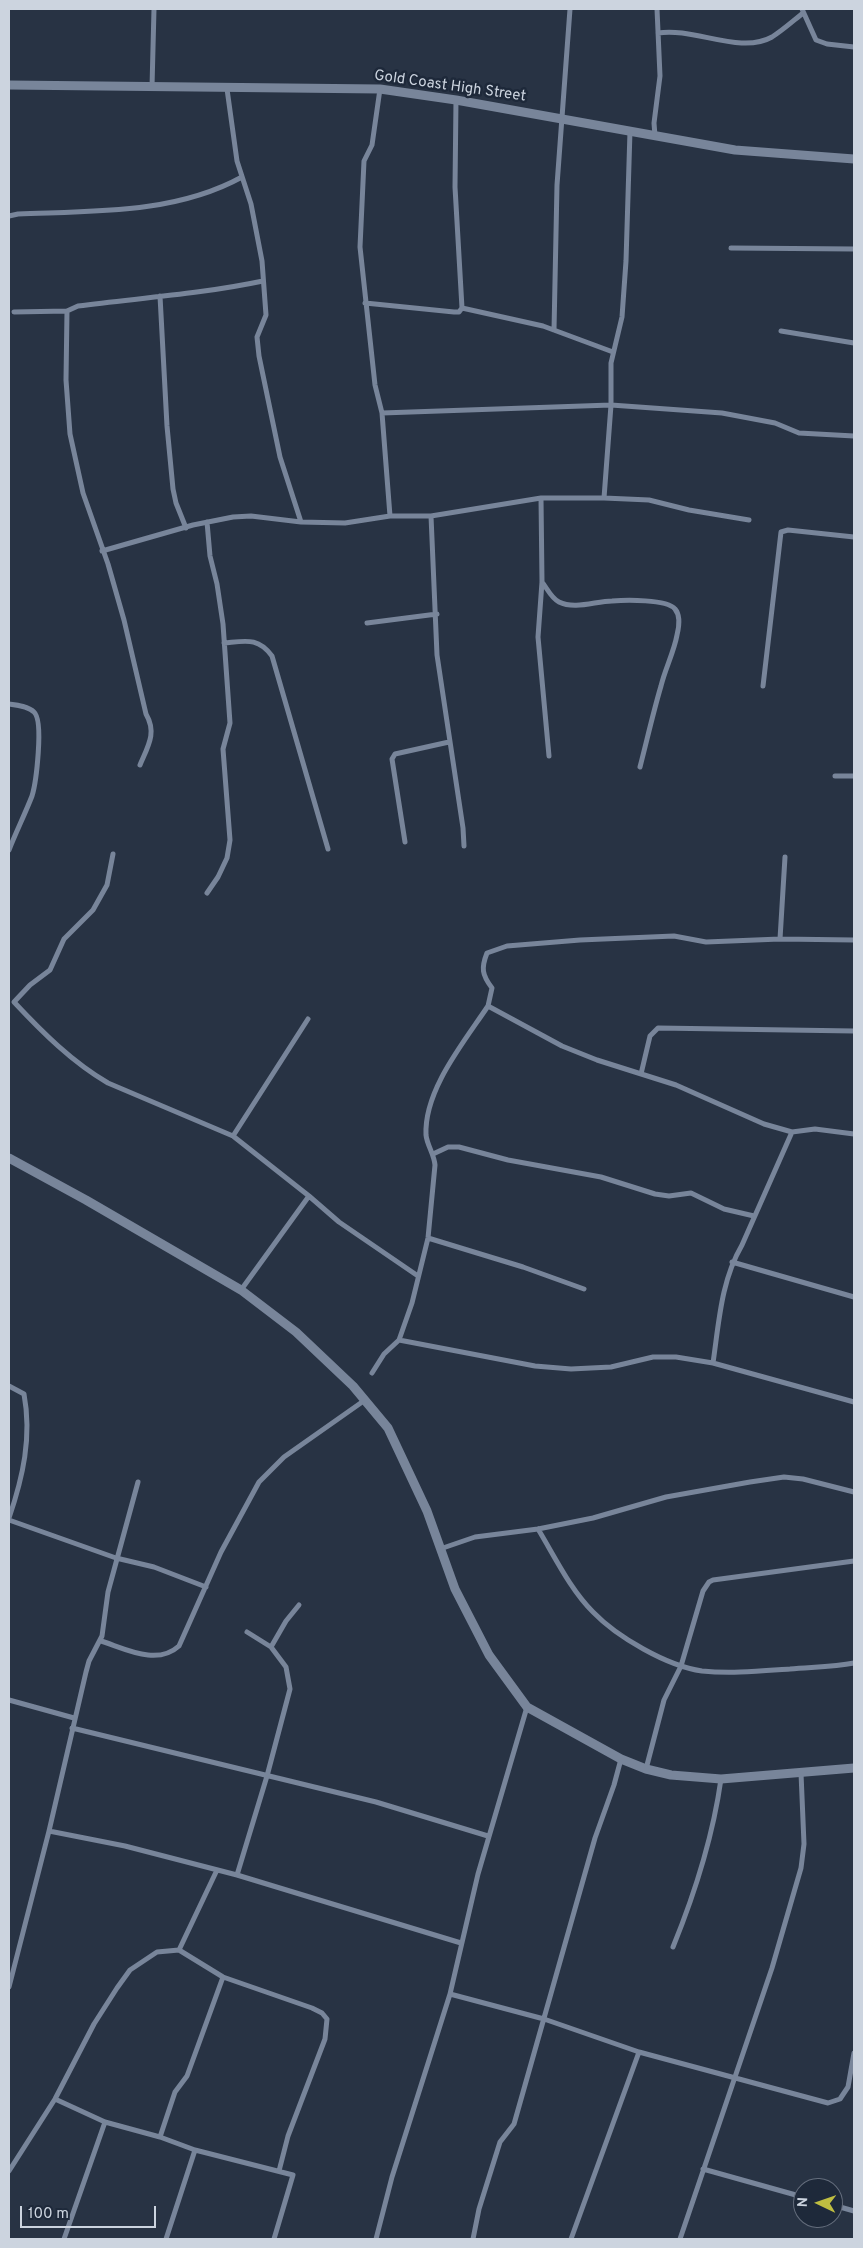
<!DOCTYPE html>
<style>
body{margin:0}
#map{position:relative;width:863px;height:2248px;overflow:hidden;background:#283344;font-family:Overpass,sans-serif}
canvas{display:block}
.frame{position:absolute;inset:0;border:10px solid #ccd4df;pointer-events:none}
.north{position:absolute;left:793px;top:2178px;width:50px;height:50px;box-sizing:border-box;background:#1e293a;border:1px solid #646d7c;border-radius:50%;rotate:273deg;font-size:14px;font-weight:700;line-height:20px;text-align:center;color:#ccd4df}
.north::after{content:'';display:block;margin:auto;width:18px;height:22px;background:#bfbe41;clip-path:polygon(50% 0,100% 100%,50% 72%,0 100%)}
.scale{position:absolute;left:20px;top:2206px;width:136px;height:22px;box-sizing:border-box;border:2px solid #ccd4df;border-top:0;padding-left:6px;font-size:15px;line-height:18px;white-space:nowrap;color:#ccd4df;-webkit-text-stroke:4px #1e293a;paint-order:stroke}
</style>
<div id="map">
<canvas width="863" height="2248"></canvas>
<div class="frame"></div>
<div class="north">N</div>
<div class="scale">100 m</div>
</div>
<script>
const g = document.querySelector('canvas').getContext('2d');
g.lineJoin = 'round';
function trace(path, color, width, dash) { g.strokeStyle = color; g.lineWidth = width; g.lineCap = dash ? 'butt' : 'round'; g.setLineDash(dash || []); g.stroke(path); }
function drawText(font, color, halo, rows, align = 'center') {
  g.font = font + ' Overpass,sans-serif'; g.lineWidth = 5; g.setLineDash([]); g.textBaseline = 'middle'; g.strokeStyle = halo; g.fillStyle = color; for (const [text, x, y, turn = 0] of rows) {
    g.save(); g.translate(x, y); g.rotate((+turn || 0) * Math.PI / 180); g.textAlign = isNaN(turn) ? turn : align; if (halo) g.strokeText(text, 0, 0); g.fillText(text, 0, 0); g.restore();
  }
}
trace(new Path2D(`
 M802 9 816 40 827 44 854 47
 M658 33C694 27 740 55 772 37 783 30 793 21 803 13
 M152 87 154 9
 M227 89 237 161 251 204 262 261 266 315 257 337 259 356 280 457 301 522
 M380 89 372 145 364 161 360 247 375 385 382 413 390 516H431L541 498H604L649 500 689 510 749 520
 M655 136 654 123 660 76 657 9
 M9 216 18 214C93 211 175 214 242 177
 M731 248 854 249
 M160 296 167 426 173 489 176 503 186 528
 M365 303 454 312H459L462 308 455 187 456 100
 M462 308 543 326 613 352
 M67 311 66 380 70 434 83 493 108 564 124 620 146 714C157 733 148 746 140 765
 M14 312 67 311 78 306C140 298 201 294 263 281
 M554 330 557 185 570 9
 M781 331 854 343
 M382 413 611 405 722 413 775 423 799 433 854 436
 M541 498 542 582 538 637 549 756
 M604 498 611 405V363L622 317 626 261 630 131
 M431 516 437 655 463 828 464 846
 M102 551 193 525 233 517 251 516 301 522 345 523 390 516
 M542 582C547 588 551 598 559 602 575 610 596 601 612 601 625 600 667 599 675 609 681 616 679 627 677 635 674 652 665 669 661 686 653 713 647 740 640 767
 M367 623 437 614
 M224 643C246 641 258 637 272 656L328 849
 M763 686 781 532 788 530 854 537
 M9 704C17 705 28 706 34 712 44 721 36 783 32 796 25 814 16 832 9 850
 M835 776H854
 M405 842 392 759 395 754 449 742
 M113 854 107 885 93 910 64 939 50 970 30 985 14 1002C42 1032 72 1062 108 1083L233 1136 309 1196 339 1222 418 1276
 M207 893 218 877 227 858 230 840 223 749 230 723 223 624 217 584 210 556 207 522
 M780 939 785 857
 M854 940 780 939 706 942 674 936 580 940 507 946 487 953C481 968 482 975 492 988L488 1006 562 1046 597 1060 676 1085 764 1124 792 1132 815 1129 854 1134
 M641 1074 650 1036 658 1028 854 1031
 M233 1136 308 1019
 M433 1154 448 1147H459L508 1160 601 1177 655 1194 669 1196 691 1193 724 1209 754 1216
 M428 1238 523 1267 584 1289
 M732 1262 854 1297
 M241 1290 309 1196
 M399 1340 535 1366 571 1369 611 1367 653 1357H676L713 1363 854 1402
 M713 1363C719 1322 721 1281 742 1245L792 1132
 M372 1373 384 1354 399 1340 412 1303 428 1238 435 1165C434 1154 427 1145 426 1135 424 1090 464 1042 488 1006
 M9 1386 24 1394C32 1437 23 1477 9 1518
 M9 1520 116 1558 154 1567 206 1587
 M538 1529C555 1557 570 1589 593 1612 617 1637 667 1666 702 1671 731 1674 761 1671 790 1669 811 1667 833 1667 854 1663
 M440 1549 475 1537 538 1529 593 1518 666 1497 750 1482 784 1477 803 1479 854 1492
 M101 1641C126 1649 157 1666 179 1646L221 1552 259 1482 284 1457 365 1400
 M271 1647 286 1621 299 1605
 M9 1700 74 1718
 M72 1728 376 1802 488 1836
 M646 1769 664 1700 681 1666 703 1591 709 1582 713 1580 854 1561
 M49 1831 125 1846 237 1875 461 1943
 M237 1875 267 1776 290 1689 286 1667 271 1647 247 1632
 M673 1947C695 1893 713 1836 721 1779
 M179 1950 217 1870
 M9 1987 49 1831 86 1672 89 1661 102 1636 108 1592 138 1482
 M450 1994 544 2019 639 2052 828 2103 840 2099 848 2087 854 2053
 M55 2099 105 2122 160 2137 195 2150 293 2175 274 2239
 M160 2137 175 2092 187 2076 223 1977
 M703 2169 803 2197
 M9 2171 55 2099 94 2024 117 1988 130 1970 157 1952 179 1950 223 1977 312 2008 322 2013 327 2019 325 2039 288 2136 279 2171
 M833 2205 854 2211
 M64 2239 105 2122
 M166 2239 195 2150
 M376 2239 392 2177 450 1994 478 1874 527 1707
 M473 2239 479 2209 500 2142 514 2124 595 1838 614 1785 621 1759
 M571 2239 639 2052
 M680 2239 772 1968 801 1868 804 1844 801 1773`), '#78859a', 5);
trace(new Path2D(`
 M9 85 380 89 456 100 735 150 854 159
 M9 1158 86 1200 241 1290 296 1332 353 1386 388 1428 427 1511 455 1589 489 1655 527 1707 621 1759 646 1769 671 1775 721 1779 854 1768`), '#78859a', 9);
drawText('15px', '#ccd4df', '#1e293a', [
 ["Gold Coast High Street",450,87,8]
]);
</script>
